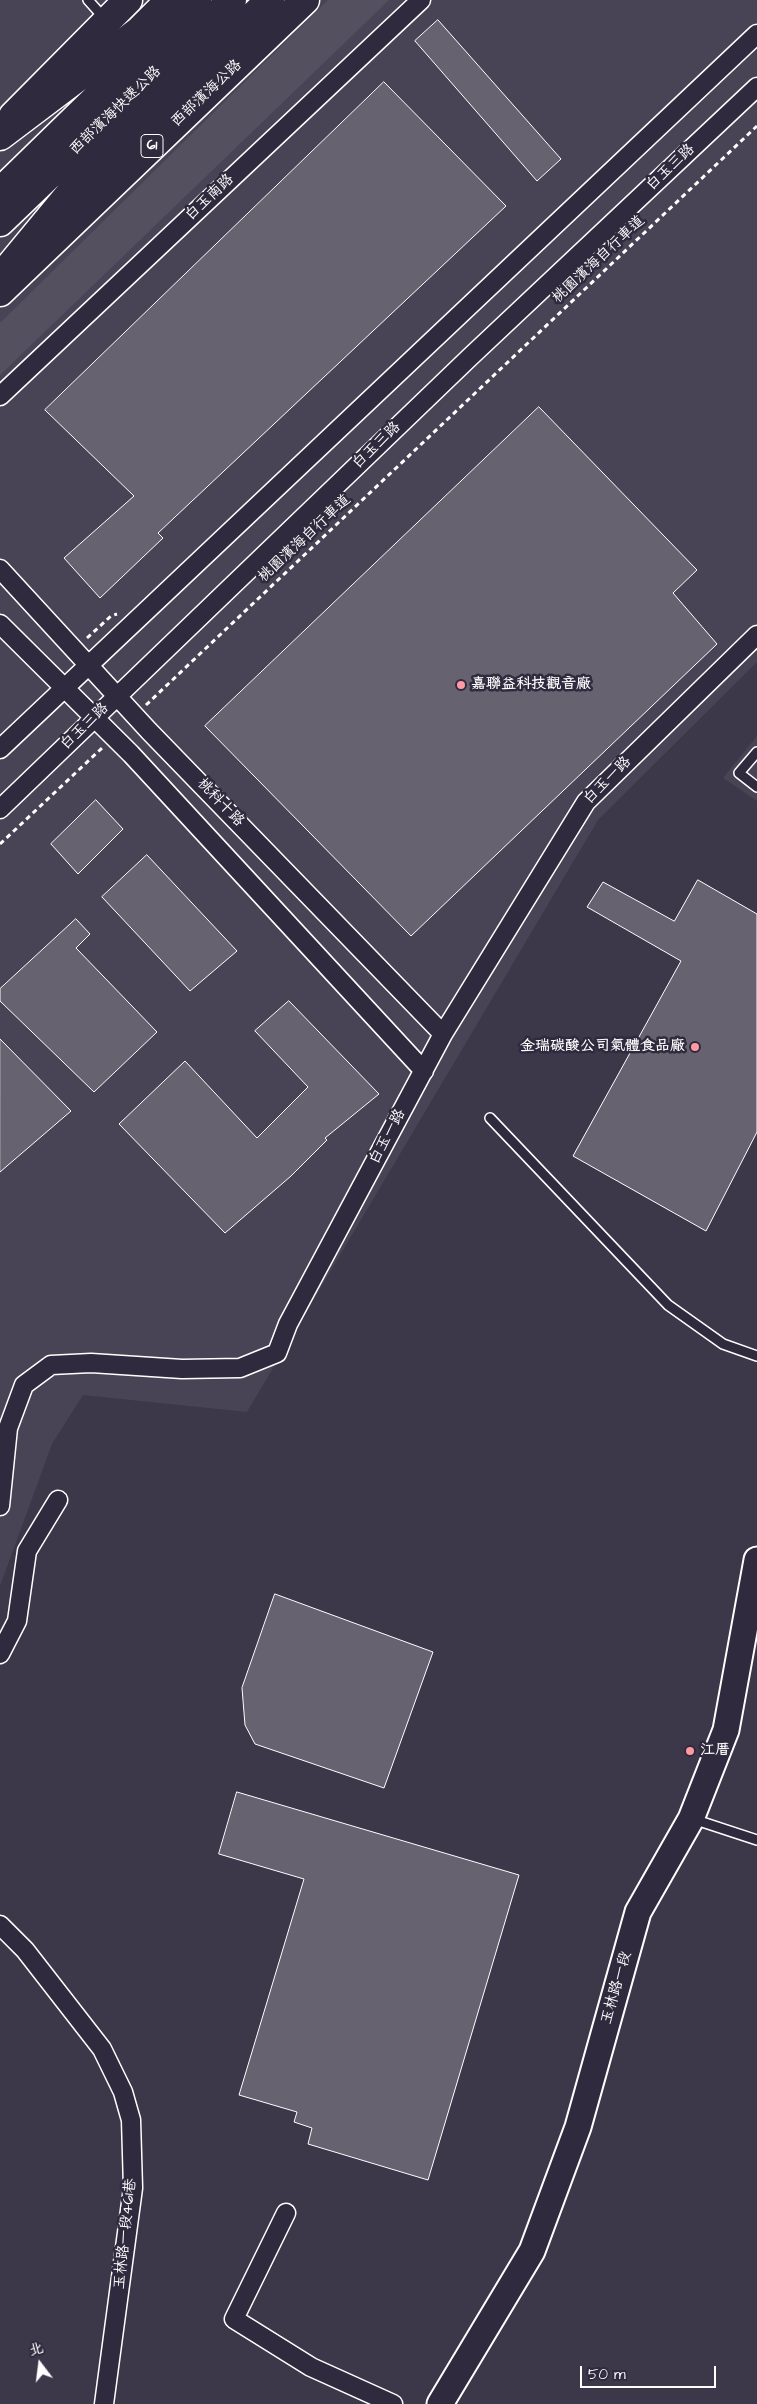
<!DOCTYPE html>
<meta charset="utf-8">
<style>
body{margin:0}
#map{position:relative;width:757px;height:2404px;overflow:hidden;background:#3c3749;font-family:"Architects Daughter","LXGW WenKai TC",sans-serif}
canvas{display:block}
.north{position:absolute;left:15px;top:2339px;width:50px;height:50px;-webkit-text-stroke:4px #2f2a3d;paint-order:stroke;rotate:345deg;font-size:14px;font-weight:700;line-height:20px;text-align:center;color:#fff}
.north::after{content:'';display:block;margin:auto;width:18px;height:22px;background:#fff;clip-path:polygon(50% 0,100% 100%,50% 72%,0 100%)}
.scale{position:absolute;left:580px;top:2366px;width:136px;height:22px;box-sizing:border-box;border:2px solid #fff;border-top:0;padding-left:6px;font-size:15px;line-height:18px;white-space:nowrap;color:#fff;-webkit-text-stroke:4px #2f2a3d;paint-order:stroke}
</style>
<div id="map">
<canvas width="757" height="2404"></canvas>
<div class="north">北</div>
<div class="scale">50 m</div>
</div>
<script>
const g = document.querySelector('canvas').getContext('2d');
g.lineJoin = 'round';
function paint(path, color) { g.fillStyle = color; g.fill(path, 'evenodd'); }
function trace(path, color, width, dash) { g.strokeStyle = color; g.lineWidth = width; g.lineCap = dash ? 'butt' : 'round'; g.setLineDash(dash || []); g.stroke(path); }
function drawText(font, color, halo, rows, align = 'center') {
  g.font = font + ' "Architects Daughter","LXGW WenKai TC",sans-serif'; g.lineWidth = 5; g.setLineDash([]); g.textBaseline = 'middle'; g.strokeStyle = halo; g.fillStyle = color; for (const [text, x, y, turn = 0] of rows) {
    g.save(); g.translate(x, y); g.rotate((+turn || 0) * Math.PI / 180); g.textAlign = isNaN(turn) ? turn : align; if (halo) g.strokeText(text, 0, 0); g.fillText(text, 0, 0); g.restore();
  }
}
paint(new Path2D(`
 M0 0H757V662L598 820 247 1412 83 1395 52 1444 0 1586Z
 M757 736V801L723 778Z`), '#494455');
paint(new Path2D(`
 M328 0H389L0 375V323Z`), '#555060');
const building = new Path2D(`
 M438 20 561 159 537 181 415 41Z
 M384 82 506 206 158 533 163 538 100 598 64 558 134 496 45 410Z
 M539 407 697 570 673 593 717 644 411 936 205 726Z
 M96 800 123 829 78 874 51 844Z
 M147 855 237 951 190 991 102 897Z
 M698 880 757 914V1132L706 1231 573 1156 681 961 587 907 603 882 674 921Z
 M76 919 90 934 76 948 157 1032 94 1092 0 1001V989Z
 M289 1001 379 1094 325 1138 327 1140 291 1176 225 1233 119 1124 185 1061 257 1138 308 1087 255 1031Z
 M0 1039 71 1111 0 1172Z
 M275 1594 433 1652 384 1788 255 1744 245 1725 242 1688Z
 M237 1792 519 1875 428 2180 308 2144 312 2128 294 2122 297 2112 239 2095 304 1879 219 1854Z`);
paint(building, '#666270');
trace(building, '#fff', 1);
const lane = new Path2D(`
 M88 0 105 19
 M757 752 739 773 757 787
 M490 1118 668 1305 723 1344 757 1356
 M693 1819 757 1840`);
const street = new Path2D(`
 M0 396 421 0
 M0 569 149 731 443 1034
 M0 624 131 754 424 1071
 M0 749 757 34
 M0 809 469 358 757 87
 M0 1506 8 1428 24 1385 51 1365 91 1363 182 1369 240 1368 277 1353 288 1324 443 1034 586 802 757 635
 M0 1654 17 1621 27 1551 58 1500
 M0 1925 25 1950 102 2049 123 2092 131 2120 133 2188 104 2404
 M286 2213 234 2319 311 2367 393 2404`);
const secondary = new Path2D(`
 M440 2404 532 2251 578 2127 638 1912 691 1819 726 1730 757 1560`);
const primary = new Path2D(`
 M13 116 128 0
 M0 292 305 0`);
const highway = new Path2D(`
 M0 136 139 31 170 0
 M0 192 197 0
 M0 222 232 0
 M0 278 77 185 270 0`);
trace(lane, '#fff', 12);
trace(street, '#fff', 21);
trace(secondary, '#fff', 29);
trace(primary, '#fff', 31);
trace(highway, '#fff', 31);
trace(new Path2D(`
 M87 638 111 616 117 614
 M146 705 757 126
 M0 844 102 748`), '#fff', 3, [5, 4]);
trace(lane, '#2f2a3d', 9);
trace(street, '#2f2a3d', 18);
trace(secondary, '#2f2a3d', 25);
trace(primary, '#2f2a3d', 28);
trace(highway, '#2f2a3d', 28);
for (const [x, y, r, color] of [
 [461,685,5,"#ff9aa2"],
 [695,1047,5,"#ff9aa2"],
 [690,1751,5,"#ff9aa2"]
]) { const dot = new Path2D(); dot.arc(x, y, r, 0, 2 * Math.PI); g.fillStyle = color; g.fill(dot); trace(dot, '#2f2a3d', 2); }
for (const [x, y, w] of [
 [152,146,22]
]) { const box = new Path2D(); box.roundRect(x - w / 2, y - 11.5, w, 23, 4); g.fillStyle = '#2f2a3d'; g.fill(box); trace(box, '#fff', 1); }
drawText('bold 14px', '#fff', null, [
 ["61",152,146]
]);
drawText('15px', '#fff', '#2f2a3d', [
 ["西部濱海公路",207,94,-43],
 ["西部濱海快速公路",116,111,-44],
 ["白玉三路",671,168,-43],
 ["白玉南路",210,198,-43],
 ["桃園濱海自行車道",599,260,-43],
 ["白玉三路",377,446,-44],
 ["桃園濱海自行車道",305,539,-43],
 ["白玉三路",85,727,-44],
 ["白玉一路",608,781,-45],
 ["桃科十路",220,803,46],
 ["白玉一路",388,1137,-62],
 ["玉林路一段",617,1988,-74],
 ["玉林路一段461巷",126,2234,-84]
]);
drawText('bold 15px', '#fff', '#2f2a3d', [
 ["嘉聯益科技觀音廠",471,685],
 ["金瑞碳酸公司氣體食品廠",685,1047,"right"],
 ["江厝",700,1751]
], 'left');
</script>
